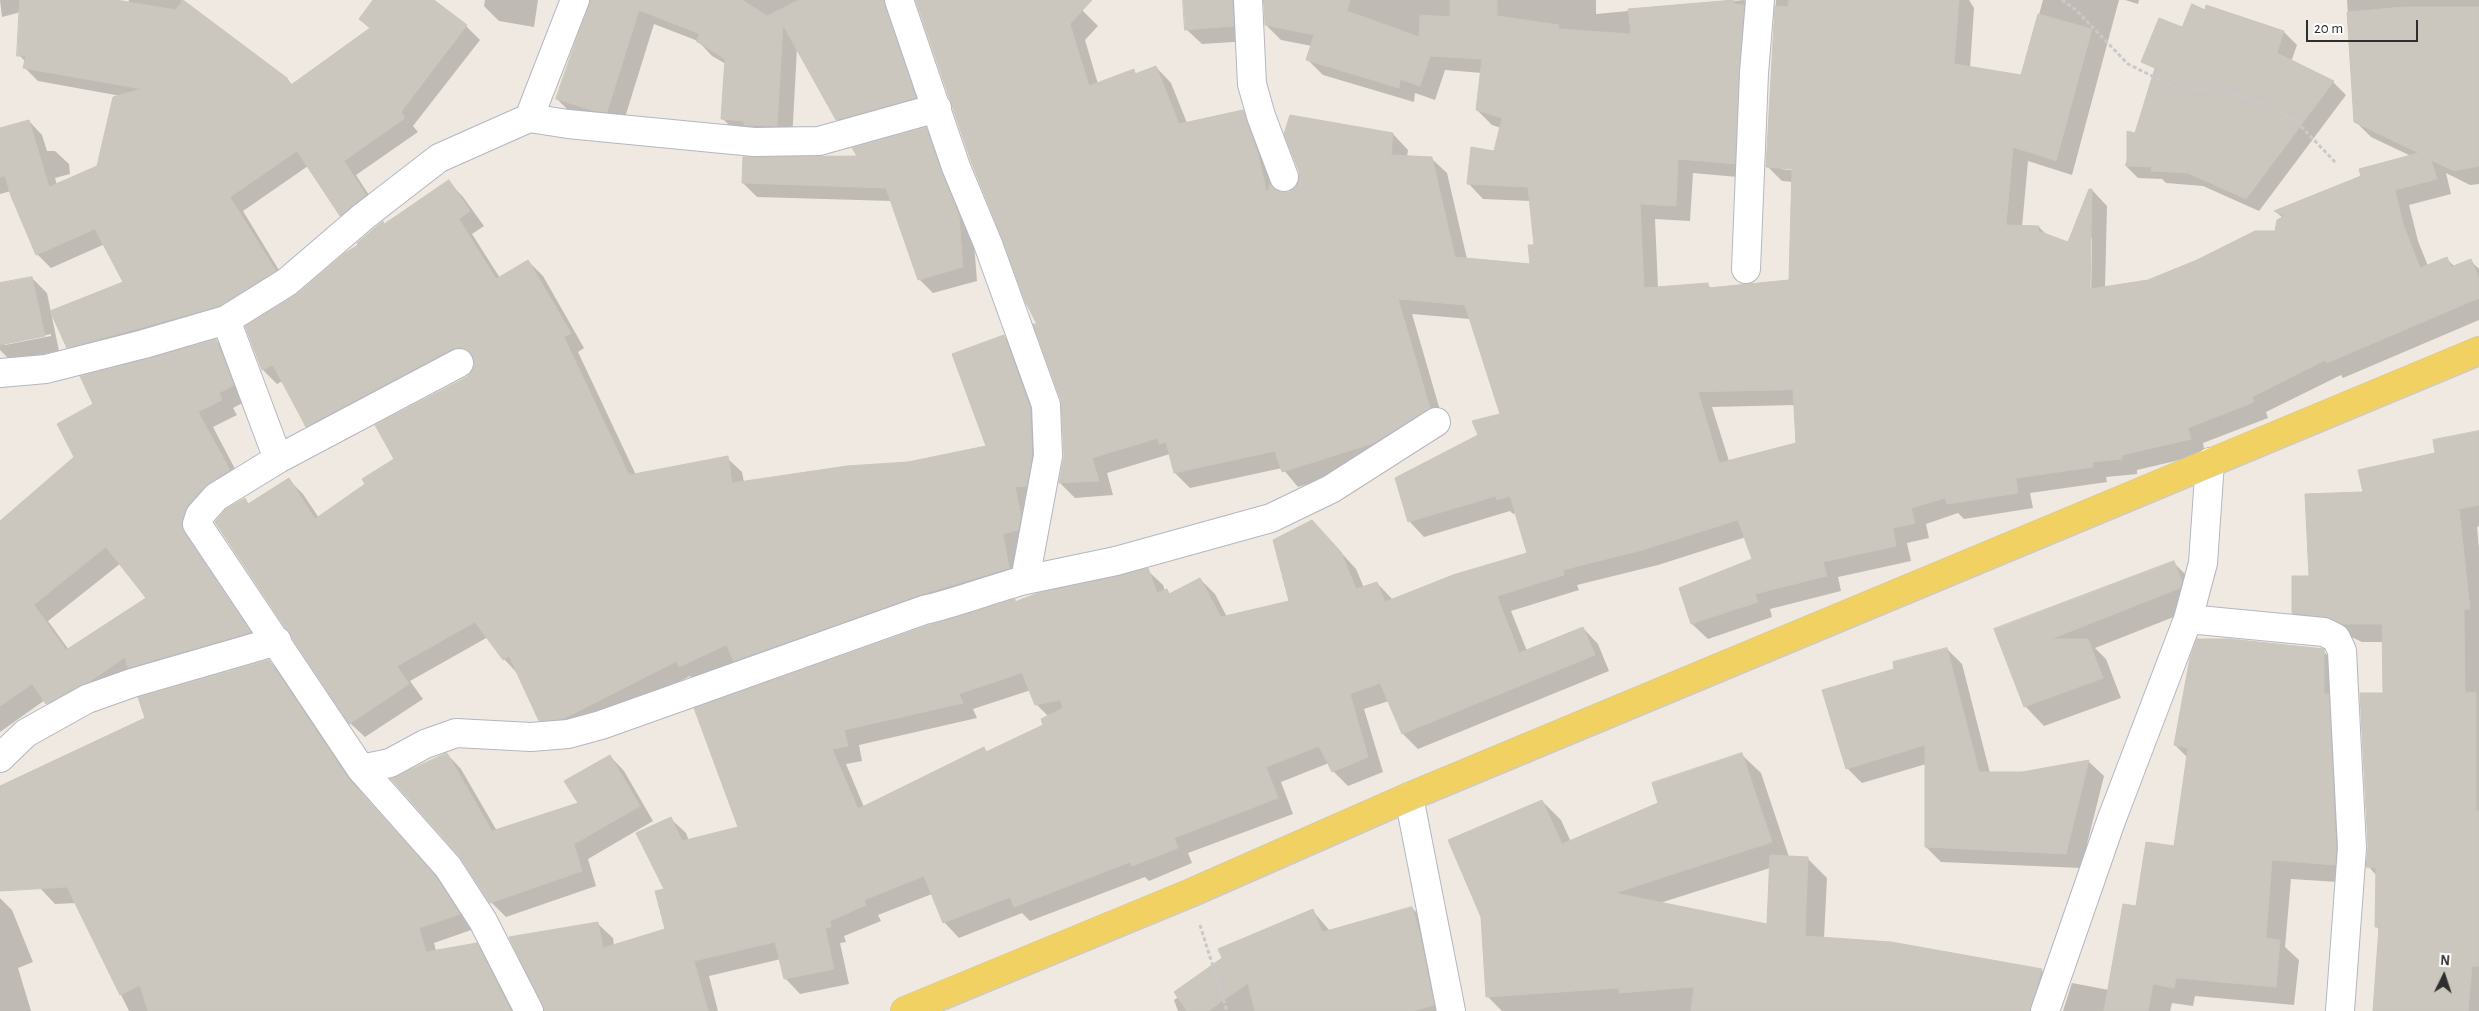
<!DOCTYPE html>
<style>
body{margin:0}
#map{position:relative;width:2479px;height:1011px;overflow:hidden;background:#efe9e1;font-family:"Alegreya Sans",sans-serif}
canvas{display:block}
.north{position:absolute;left:2419px;top:951px;width:50px;height:50px;-webkit-text-stroke:4px #fff;paint-order:stroke;rotate:4deg;font-size:14px;font-weight:700;line-height:20px;text-align:center;color:#2e2e2e}
.north::after{content:'';display:block;margin:auto;width:18px;height:22px;background:#2e2e2e;clip-path:polygon(50% 0,100% 100%,50% 72%,0 100%)}
.scale{position:absolute;left:2306px;top:20px;width:112px;height:22px;box-sizing:border-box;border:2px solid #2e2e2e;border-top:0;padding-left:6px;font-size:15px;line-height:18px;white-space:nowrap;color:#2e2e2e;-webkit-text-stroke:4px #fff;paint-order:stroke}
</style>
<div id="map">
<canvas width="2479" height="1011"></canvas>
<div class="north">N</div>
<div class="scale">20 m</div>
</div>
<script>
const g = document.querySelector('canvas').getContext('2d');
g.lineJoin = 'round';
function paint(path, color) { g.fillStyle = color; g.fill(path, 'evenodd'); }
function trace(path, color, width, dash) { g.strokeStyle = color; g.lineWidth = width; g.lineCap = dash ? 'butt' : 'round'; g.setLineDash(dash || []); g.stroke(path); }
paint(new Path2D(`
 M0 0H109L128 3 129 0H181L287 79 301 94 371 29 360 19 375 0H432L466 26 480 40 413 126 418 132 356 175 378 209 354 229 341 216 308 166 243 211 288 285 82 360 68 347 124 282 105 244 51 268 37 254 11 191 0 194V129L29 121 42 135 47 151H55L69 164 70 174 55 178 57 185 98 167 121 96 38 81 25 68 26 62 19 55 21 12 2 17Z
 M485 0H538L534 27 499 21 484 6Z
 M591 0H911L930 113 853 135 837 119 797 48 792 141 738 134 723 119 726 64 712 56 698 41 654 24 622 127 572 114 557 99Z
 M917 0H1091L1076 4 1098 26 1085 40 1098 84 1133 71 1137 74 1156 67 1171 83 1187 123 1243 111 1258 127 1273 170 1278 192 1289 193 1393 134 1408 150 1407 157 1431 158 1447 173 1467 259 1531 266 1536 246 1531 201 1483 199 1468 183 1495 152 1501 128 1492 125 1477 110 1482 73 1445 70 1435 100 1415 93 1414 102 1323 75 1308 60 1312 46 1281 40 1266 25 1263 0H1596V14L1744 0 1759 15 1749 178 1693 173 1690 221 1655 219 1658 288 1707 284 1712 289 1790 281 1793 182 1782 181 1767 166 1776 0H1969L1974 8 1970 68 2022 77 2043 0H2119L2072 175 2028 161 2022 227H2039L2048 236 2068 243 2092 190 2107 206 2105 288 2149 281 2276 233 2283 218 2276 212 2411 156 2371 137 2355 121 2347 0H2479V184L2470 185 2446 173 2451 194 2409 205 2418 241 2428 266 2446 258 2455 267 2471 261 2479 269V320L2343 378 2341 375 2266 412 2268 418 2203 443 2205 454 2137 470V474L2106 477 2107 482 2030 493 2033 508 1964 519 1958 513 1926 524 1929 538 1907 543 1911 561 1838 577 1841 591 1770 609 1772 617 1708 639 1692 624 1680 589 1754 560 1746 537 1658 565 1577 585 1579 590 1511 611 1527 651 1583 628 1598 644 1609 671 1418 749 1403 734 1389 701 1364 709 1383 772 1348 786 1333 771 1329 763 1281 782 1293 814 1188 853 1192 863 1149 881 1145 877 1030 921 1022 913 959 938 944 922 932 894 878 915 881 921 844 936 846 942 840 943 849 984 800 994 785 978 781 959 709 976 718 1011H546L597 923 613 938 614 946 666 929 670 818 686 833 689 841 740 828 696 709 1015 601 1016 602 1147 570 1163 585 1165 591 1171 594 1200 579 1215 594 1227 617 1290 602 1327 537 1356 569 1364 588 1377 583 1393 600 1528 554 1516 513 1513 514 1510 511 1424 537 1409 521 1479 436 1501 415 1470 319 1412 314 1444 424 1390 458 1298 487 1282 468 1190 488 1175 473 1170 454 1107 473 1113 495 1075 498 1060 483 1065 456 1062 399 1038 325ZM1781 167 1799 168V171L1781 169ZM2092 237 2091 296H2088L2090 239ZM1795 405 1797 444 1729 461 1712 407ZM1031 690 1036 704 1049 717 1045 726 987 752 984 748 864 807 846 764 862 761 859 745 977 718 973 709Z
 M1184 0H1261L1248 41 1202 44 1186 29Z
 M2125 0H2139L2138 4Z
 M2192 6 2284 32 2297 45 2291 62 2333 82 2346 95 2259 211 2203 186 2166 183 2162 179 2138 178 2125 165Z
 M926 129 940 143 973 231 977 281 933 293 919 279 892 201 757 197 743 183 859 157Z
 M449 182 463 197 484 226 472 234 500 278 528 261 543 276 584 348 578 352 636 475 727 458 742 472 744 482 908 463 988 447 1004 336 1018 351 1045 424 1033 545 1017 548 1023 583 749 675 736 662 694 680 690 676 578 733 555 735 540 720 518 674 504 659 488 637 410 681 423 699 365 737 350 723 244 499 249 504 288 479 303 494 319 518 367 484 395 460 473 372 475 362 467 363 321 440 307 426 283 381 277 384 263 370 298 295 385 225Z
 M32 278 47 293 59 351 11 361 0 350V285ZM51 334V336L5 345V343Z
 M216 340 231 356 248 400 233 408 237 415 213 427 244 486 203 520 265 648 63 718 45 700 0 732V523ZM121 563 148 598 69 650 48 621Z
 M2479 432V526L2477 527 2479 549V1011H2375L2380 931 2376 926 2377 876 2368 866 2384 695 2383 642H2362L2345 634 2311 631 2293 613 2310 578 2364 493Z
 M2173 562 2192 581 2199 607 2095 648 2106 659 2121 698 2044 726 2025 706 1996 630Z
 M1947 649 1962 664 1990 773H2022L2089 762 2104 776 2081 868 1941 862 1926 847V764L1862 783 1847 768 1896 670Z
 M2323 651 2342 670 2354 883 2291 879 2285 947 2299 960 2294 1005 2195 996 2193 1006 2172 1003 2170 1011H2063L2072 983 2109 990 2137 907 2175 848 2188 758 2175 745Z
 M269 661 284 676 363 795 451 893 474 929 434 943 436 951 476 944 492 960 518 1011H129L76 903 55 904 40 888Z
 M447 754 461 769 497 831 579 804 610 756 624 771 653 821 588 859 596 886 506 917 491 902Z
 M1741 754 1761 773 1789 857 1808 859 1827 878 1824 938 2041 970 2060 989 2054 1011H1502L1487 996 1542 801 1561 820 1571 842 1660 804ZM1770 868 1768 925 1660 903Z
 M0 898 12 910 33 962 18 968 31 1011H0Z
 M1412 908 1428 924 1447 1011H1178L1174 1000 1312 910 1330 931Z`), '#0003');
const building = new Path2D(`
 M20 0H116L176 10 183 0 287 78 291 85 370 28 359 19 373 0H434L467 25 401 112 405 118 344 161 366 195 340 216 297 151 230 197 276 271 220 306 67 348 50 311 123 282 95 229 36 255 11 196 5 176 0 177V128L29 120 49 187 97 166 113 97 142 89 23 68 26 56H17Z
 M590 0H742L767 16 799 0H884L916 98 836 120 783 25 777 126 744 125V121L721 119 725 59 696 41 700 34 639 10 607 112 595 111 556 99Z
 M916 0H1092L1070 24 1089 86 1134 69 1135 74 1156 66 1179 124 1243 110 1258 154 1267 194 1270 183 1275 189 1281 192H1289L1296 187 1299 180V171L1284 134 1290 115 1393 133 1391 155 1432 157 1455 257 1530 264 1528 245H1534L1528 187 1467 184 1471 147 1494 151 1502 118 1476 110 1482 59 1430 56 1420 86 1400 79 1399 88 1306 60 1314 35 1265 25 1264 0H1350L1347 11 1419 37 1420 15 1450 17V0H1497V16L1559 25 1558 29 1631 34 1628 9 1734 0V4L1744 5 1735 164 1678 159 1676 206 1640 204 1644 288 1708 283V288L1789 280 1792 169 1766 167 1775 6 1788 7 1789 0H1959L1954 64 2021 75 2038 14 2092 29 2056 161 2013 147 2006 225 2039 226 2038 231 2068 242 2089 189H2092L2090 289 2148 280 2197 260 2255 231H2275L2277 220 2285 216 2274 211 2361 176 2359 169 2419 153 2354 122 2347 12 2404 7H2479V166L2454 171 2431 160 2437 179 2395 190 2403 224 2420 268 2447 257 2451 267 2471 259 2479 279V298L2327 363 2325 360 2252 397 2254 402 2188 428 2191 439 2122 455V459L2092 462 2093 467 2016 478 2018 493 1947 504 1945 498 1911 508 1915 523 1893 528 1896 546 1823 562 1827 576 1755 594 1758 602 1691 624 1679 588 1752 559 1738 520 1642 550 1563 570 1564 575 1497 596 1519 653 1583 627 1595 655 1402 734 1380 683 1350 694 1368 757 1332 772 1319 746 1266 767 1278 798 1174 838 1178 848 1132 866 1130 862 1014 907 1010 897 943 923 924 876 864 900 866 905 830 921 831 927 825 928 834 969 784 979 775 942 694 961 708 1011H544L509 937 598 922 603 948 665 929 655 891 664 889 636 833 671 817 682 841 738 827 694 708 929 625 1015 599V602L1038 593 1148 568 1157 593 1167 589 1169 594 1200 578 1221 617 1289 601 1273 540 1312 520 1341 552 1356 589 1377 582 1385 602 1453 575 1527 553 1510 496 1497 500 1496 496 1408 522 1395 478 1478 435 1472 421 1500 414 1465 305 1398 299 1430 408 1374 443 1282 472 1275 451 1174 473 1166 442 1159 444 1158 438 1092 458 1099 481 1059 483 1064 456 1061 400 1033 324H1037L1025 301 1002 238 971 161ZM1793 390 1796 443 1719 463 1698 392ZM1022 673 1035 705 1060 700 1063 708 1041 719 1043 725 986 752 984 747 858 809 832 749 848 746 844 730 963 703 959 694Z
 M1183 0H1232L1234 26 1185 30Z
 M2192 4 2205 10 2206 5 2284 31 2277 53 2334 81 2246 199 2188 173 2151 171 2152 167 2127 166V131L2135 133 2155 68 2141 62 2159 18 2182 27Z
 M926 127 959 216 963 267 918 280 886 188 742 183 743 157 857 156 852 148Z
 M449 180 470 211 459 219 496 279 528 260 571 333 564 337 629 475 728 456 732 483 847 466 908 462 986 446 952 354 1004 335 1030 408 1032 455 1027 486 1015 487 1021 515 1018 530 1003 534 1009 568 919 595 734 661 726 645 679 667 677 661 563 719 539 721 509 656 503 660 475 622 397 666 409 684 349 724 215 522 226 509 245 498 248 504 289 478 315 519 365 484 362 479 394 459 375 425 467 377 472 371 475 364 473 356 467 350 459 347 452 349 306 427 273 365 262 370 245 326 297 294 345 253 358 245 357 243 383 221 384 224Z
 M32 277 45 336 0 345V283Z
 M216 339 234 385 219 393 222 400 198 412 230 470 208 484 188 505 182 526 251 632 128 668 125 657 89 682 46 704 32 684 0 706V521L74 457 57 424 93 404 80 376ZM106 547 146 598 66 650 34 605Z
 M2479 431V505L2459 509 2470 609H2464L2465 693 2476 692V811H2479V966H2472L2468 1011H2373L2379 927H2375L2376 868 2366 867 2368 847 2360 693H2383L2382 624H2343L2326 617 2292 613V576H2309L2305 494 2363 492 2358 470 2435 453 2433 440Z
 M2174 561 2182 582 2180 588 2051 639H2088L2103 678 2024 707 1994 629Z
 M2197 639H2230L2324 649V694H2329L2336 848 2335 865 2272 860 2266 938 2280 940 2276 987 2176 978 2174 988 2153 984 2148 1011H2104L2123 904 2136 906 2146 842 2174 846 2188 748 2174 745 2190 658Z
 M1947 648 1979 772H2022L2089 760 2066 854 1925 847V745L1846 769 1822 690 1894 669 1893 662Z
 M269 660 348 778 436 876 460 914 419 928 426 952 477 943 511 1011H148L140 985 120 995 67 887 0 891V786L145 718 138 697Z
 M447 753 492 831 578 803 564 781 610 755 640 806 574 844 582 871 490 903 460 857 391 779Z
 M1742 753 1772 842 1615 893 1767 924 1770 855 1808 857 1805 936 1891 942 2042 969 2030 1011H1691L1694 987 1619 993V988L1486 997 1481 917 1448 840 1542 800 1562 844 1658 803 1652 783Z
 M1412 907 1419 931 1434 1005 1413 1011H1255L1248 983 1208 1011H1187L1174 992 1222 958 1218 949 1313 909 1322 932Z`);
paint(building, '#cbc7bf');
trace(building, '#cbc5ba', 1);
const minor = new Path2D(`
 M1248 0 1252 84 1261 116 1284 177
 M529 118 575 0
 M1746 269 1754 73 1760 0
 M226 320 278 459
 M459 363 278 459 216 497 200 515 197 524 361 769 448 867 483 921 529 1011
 M0 373 46 369 144 344 226 320 287 282 364 216 439 158 529 118 568 124 754 142 819 141 937 108
 M1025 580 1116 561 1271 518 1331 489 1436 422
 M2188 619 2324 632 2336 638 2342 651 2352 848 2340 1011
 M0 758 26 733 87 699 132 683 277 641
 M361 769 390 763 425 744 456 733 531 737 568 734 601 725 924 610C959 602 991 589 1025 580L1048 456 1046 405 988 244 956 167 899 0
 M1409 797 1451 1011
 M2045 1011 2111 821 2188 619 2203 563 2210 462`);
const primary = new Path2D(`
 M905 1011 1191 893 1409 797 2479 351`);
trace(minor, '#b4b7c1', 30);
trace(primary, '#c9c9c9', 30);
trace(new Path2D(`
 M2062 0 2076 10 2128 64 2176 88 2228 92 2250 99 2294 119 2336 163
 M1200 925 1227 1011`), '#c9c9c9', 3, [4, 2.5]);
trace(minor, '#fff', 28);
trace(primary, '#f2d163', 28);
</script>
